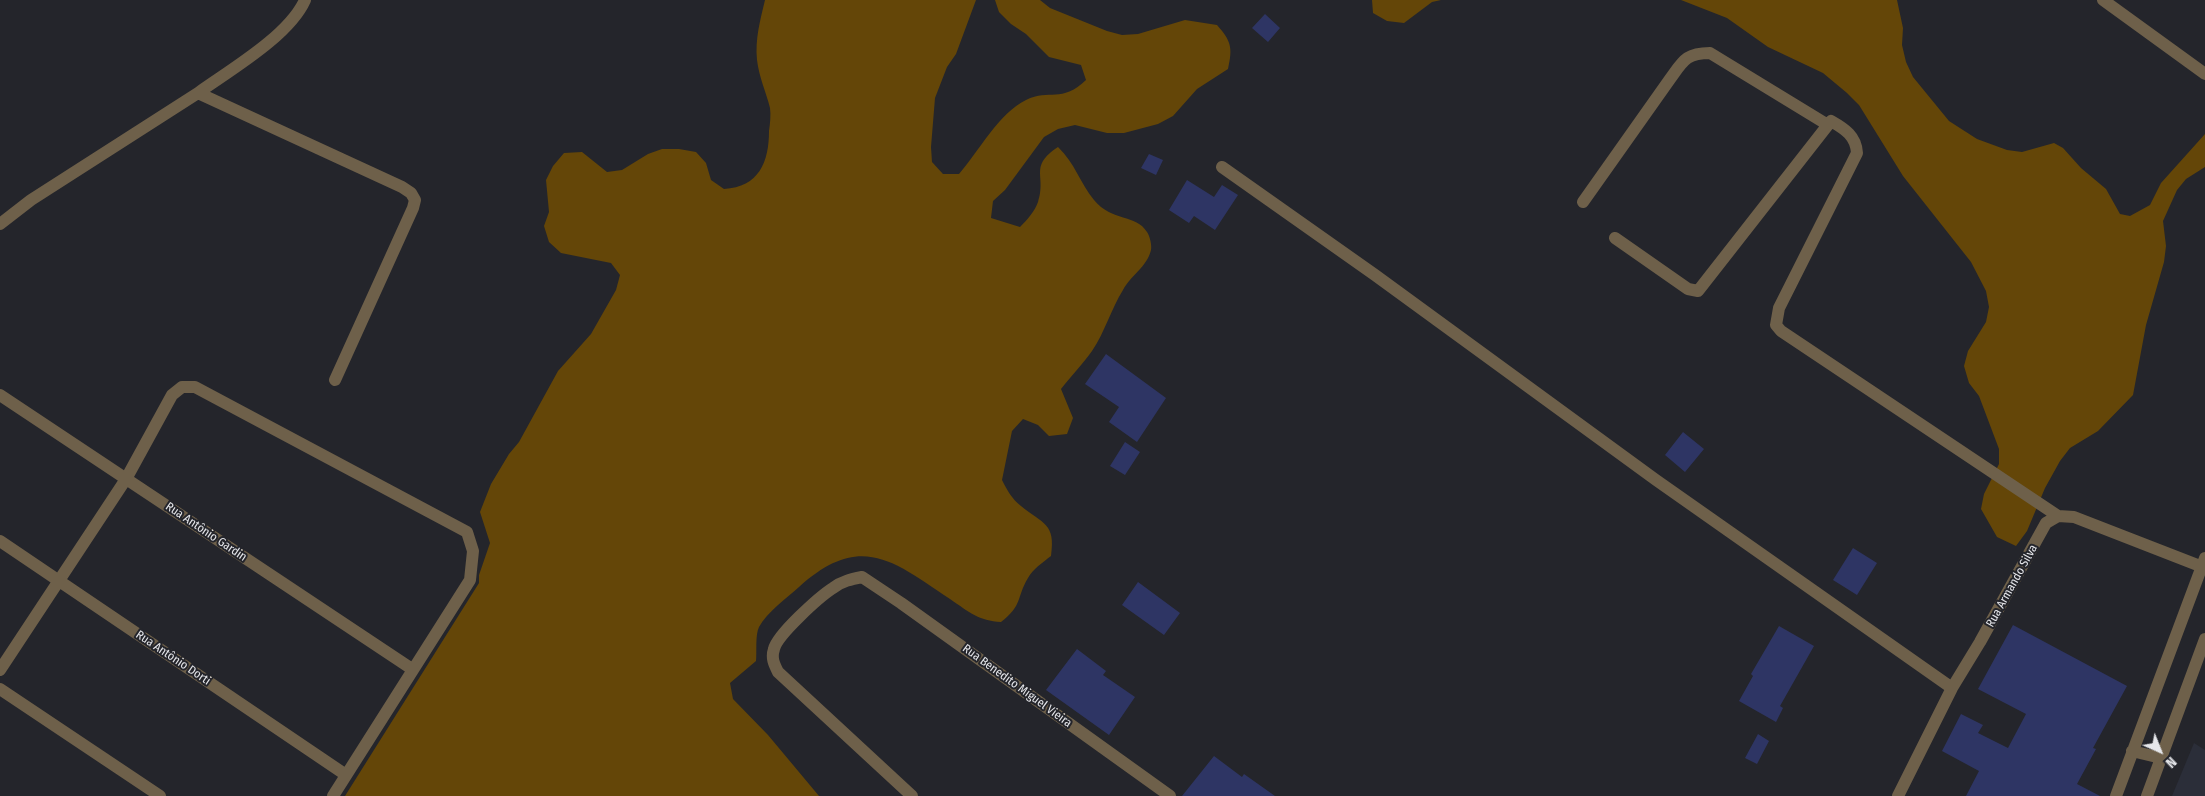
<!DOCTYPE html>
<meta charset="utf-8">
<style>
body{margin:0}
#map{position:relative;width:2205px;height:796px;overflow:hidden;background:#24252b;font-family:"Fira Sans Condensed",sans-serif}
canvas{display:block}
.north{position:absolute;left:2135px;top:726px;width:50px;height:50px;-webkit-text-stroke:4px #24252b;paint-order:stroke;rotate:136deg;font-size:14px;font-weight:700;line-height:20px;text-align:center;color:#e6e7eb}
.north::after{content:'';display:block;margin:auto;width:18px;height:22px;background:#e6e7eb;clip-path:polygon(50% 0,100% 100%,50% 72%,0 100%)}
</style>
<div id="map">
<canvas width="2205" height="796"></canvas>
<div class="north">N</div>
</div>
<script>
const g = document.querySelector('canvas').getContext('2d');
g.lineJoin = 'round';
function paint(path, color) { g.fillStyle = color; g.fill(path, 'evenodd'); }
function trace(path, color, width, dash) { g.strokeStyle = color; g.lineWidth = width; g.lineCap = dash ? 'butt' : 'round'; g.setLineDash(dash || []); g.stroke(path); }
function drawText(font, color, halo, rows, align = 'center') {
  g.font = font + ' "Fira Sans Condensed",sans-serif'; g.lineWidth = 4; g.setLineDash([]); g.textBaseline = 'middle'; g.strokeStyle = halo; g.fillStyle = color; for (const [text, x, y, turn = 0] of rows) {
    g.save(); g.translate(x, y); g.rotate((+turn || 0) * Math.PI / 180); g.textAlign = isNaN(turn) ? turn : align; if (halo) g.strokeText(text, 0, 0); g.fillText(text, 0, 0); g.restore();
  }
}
paint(new Path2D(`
 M2194 743 2205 750V796H2172Z`), '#2b2e39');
paint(new Path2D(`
 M765 0H976L956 54 947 67 935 98 931 147 932 162 943 174H959C979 151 999 113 1026 100 1050 88 1061 104 1086 80L1081 65 1049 57 1026 34 1011 24 999 12 995 0H1040L1050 8 1107 31 1122 35 1138 34 1185 20 1217 25C1231 41 1233 47 1228 69L1197 89 1173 116 1158 124 1124 133H1107L1075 125 1058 129 1044 137 1005 190 993 201 991 218 1020 227C1027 220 1035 211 1038 202 1047 175 1028 167 1058 147 1075 163 1080 183 1094 200 1112 222 1136 214 1147 232 1150 236 1152 246 1151 250 1147 267 1131 275 1123 290 1111 309 1105 332 1092 351 1083 364 1071 376 1061 389L1073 418 1067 434 1049 436 1038 425 1023 419 1012 431 1002 480C1007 490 1012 499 1021 506 1043 524 1056 523 1051 556 1042 563 1033 569 1028 578 1016 598 1023 605 1001 622 979 621 969 612 950 599 892 560 860 532 799 587 787 598 767 612 759 627 755 635 757 652 756 661L730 683 733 699 768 735 819 796H345L479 583V575L490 543 480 512 491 484 509 454 519 442 558 371 591 334 616 290 620 275 611 263 561 253 549 242 544 226 549 212 546 180 553 166 564 153 582 152 607 172 622 170 648 154 662 149H679L696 152 706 163 711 180 724 189C759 187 769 162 769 131 770 124 771 115 770 108 766 92 759 77 757 60 755 39 760 21 765 0Z
 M1372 0H1441L1432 2 1404 23 1387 21 1373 13Z
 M1681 0H1897L1903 28 1902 45 1906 62 1913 77 1949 121 1977 139 2007 150 2022 152 2054 143 2063 148 2081 168 2106 189 2120 214 2130 216 2150 205 2161 183 2205 134V167L2186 179 2177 190 2163 221 2166 246 2164 262 2146 325 2133 395 2098 431 2070 448 2060 461 2045 488 2027 531 2016 546 1997 537 1981 509 1984 494 1999 464V449L1979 396 1969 383 1964 366 1968 351 1986 322 1989 307 1986 291 1971 262 1903 176 1859 105 1847 93 1823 73 1768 47 1727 18Z`), '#644608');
paint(new Path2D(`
 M1265 14 1280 28 1268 42 1252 28Z
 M1149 154 1163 160 1156 175 1141 168Z
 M1187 180 1214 197 1222 185 1238 195 1215 230 1194 216 1189 223 1169 210Z
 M1106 354 1166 398 1137 442 1109 422 1119 407 1085 384Z
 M1683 432 1704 449 1685 472 1665 455Z
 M1125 442 1140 452 1125 475 1110 466Z
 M1853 548 1877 563 1857 595 1833 580Z
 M1138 582 1180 613 1164 635 1122 605Z
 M2013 625 2127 686 2093 748 2096 749 2077 784 2100 796H1966L1979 771 1942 751 1961 714 1983 725 1978 733 2008 748 2026 714 1978 689Z
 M1779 626 1814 646 1780 706 1783 708 1776 722 1739 701 1753 676 1751 674Z
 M1077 649 1106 671 1103 675 1135 697 1109 735 1046 690Z
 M1758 734 1769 741 1757 764 1745 758Z
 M1214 756 1242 777 1244 774 1275 796H1182Z`), '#2e3564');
trace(new Path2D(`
 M2103 0 2205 74
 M198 93C230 70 289 36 305 0
 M1222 167 1375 275 1656 480 1952 688
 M1583 202 1670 79C1683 61 1686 53 1710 53L1828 125
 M0 224 31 200 198 93 402 187 411 193 415 200 413 208 335 380
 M1615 238 1688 289 1698 291 1831 121C1845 129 1856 136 1857 153L1779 308 1776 325 1781 331 2058 516
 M0 395 412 669
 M0 541 346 775
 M0 670 126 479 172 395 182 387H195L467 532 473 551 470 580 333 796
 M0 689 160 796
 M2132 751 2161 758
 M912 796 778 672C774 664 771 658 774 649 777 635 819 597 833 588 842 581 852 579 862 577L901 603 1170 796
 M1898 796 1952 688 1980 642 2046 523 2058 516 2074 517 2205 568
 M2116 796 2205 558
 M2147 796 2205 639`), '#6e604a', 12);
drawText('12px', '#e6e7eb', '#24252b', [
 ["Rua Antônio Gardin",206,532,34],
 ["Rua Armando Silva",2012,586,-61],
 ["Rua Antônio Dorti",173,658,34],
 ["Rua Benedito Miguel Vieira",1017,686,36]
]);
</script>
